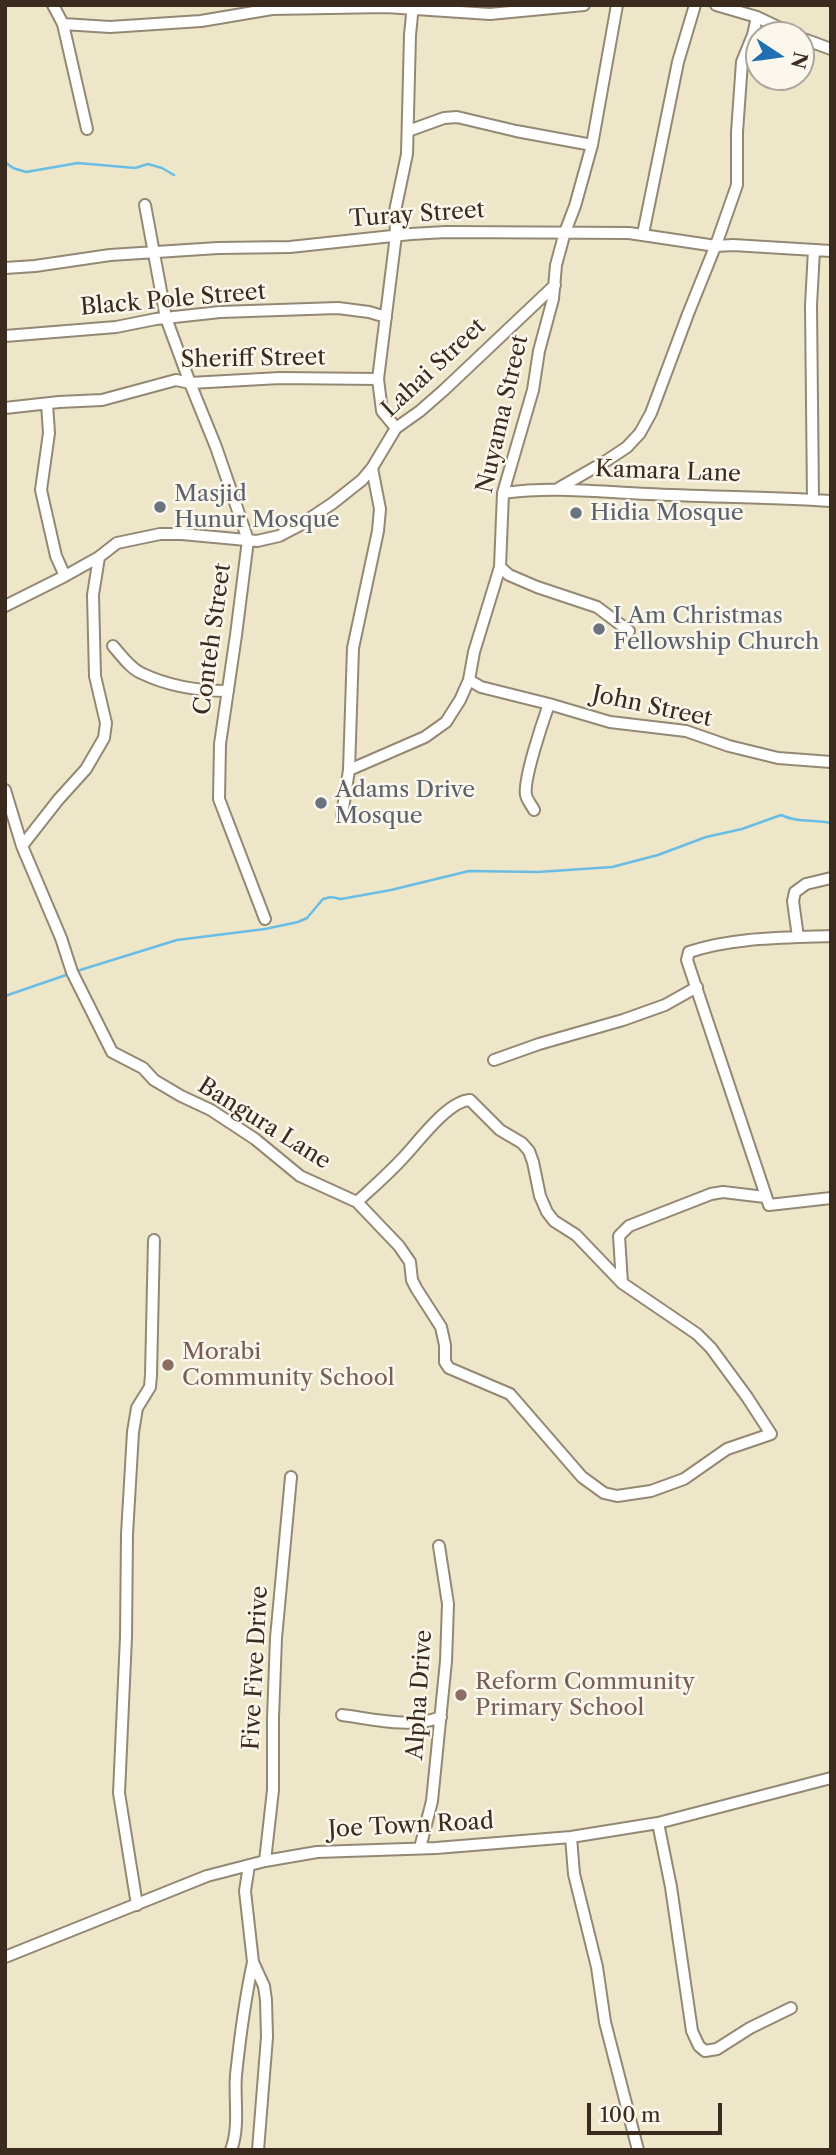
<!DOCTYPE html>
<style>
body{margin:0}
#map{position:relative;width:836px;height:2155px;overflow:hidden;background:#ede6c9;font-family:"Libre Caslon Text",serif}
canvas{display:block}
.frame{position:absolute;inset:0;border:7px solid #3b2a1e;pointer-events:none}
.north{position:absolute;left:745px;top:21px;width:70px;height:70px;box-sizing:border-box;background:#fbf7ec;border:2px solid #aea59a;border-radius:50%;rotate:103deg;font-size:19px;font-weight:700;line-height:28px;text-align:center;color:#3b2a1e}
.north::after{content:'';display:block;margin:auto;width:24px;height:32px;background:#1f6fb2;clip-path:polygon(50% 0,100% 100%,50% 72%,0 100%)}
.scale{position:absolute;left:587px;top:2103px;width:135px;height:32px;box-sizing:border-box;border:4px solid #3b2a1e;border-top:0;padding-left:9px;font-size:21px;line-height:24px;white-space:nowrap;color:#3b2a1e;-webkit-text-stroke:5px #fbf7ec;paint-order:stroke}
</style>
<div id="map">
<canvas width="836" height="2155"></canvas>
<div class="frame"></div>
<div class="north">N</div>
<div class="scale">100 m</div>
</div>
<script>
const g = document.querySelector('canvas').getContext('2d');
g.lineJoin = 'round';
function trace(path, color, width, dash) { g.strokeStyle = color; g.lineWidth = width; g.lineCap = dash ? 'butt' : 'round'; g.setLineDash(dash || []); g.stroke(path); }
function drawText(font, color, halo, rows, align = 'center') {
  g.font = font + ' "Libre Caslon Text",serif'; g.lineWidth = 5; g.setLineDash([]); g.textBaseline = 'middle'; g.strokeStyle = halo; g.fillStyle = color; for (const [text, x, y, turn = 0] of rows) {
    g.save(); g.translate(x, y); g.rotate((+turn || 0) * Math.PI / 180); g.textAlign = isNaN(turn) ? turn : align; if (halo) g.strokeText(text, 0, 0); g.fillText(text, 0, 0); g.restore();
  }
}
trace(new Path2D(`
 M5 162 13 168 26 172 78 163 135 168 148 164 162 168 174 175
 M77 971 177 940 265 929 298 922 307 918 323 899 331 897 341 899 391 890 469 871 538 872 612 867 658 855 706 837 742 829 781 815C798 823 812 819 831 823
 M5 996 69 974`), '#69bde5', 2.5);
const minor = new Path2D(`
 M53 5 63 24 87 129
 M716 5 757 17
 M63 24 110 27 201 21 272 9 386 7 490 14 584 5
 M801 38 831 49
 M408 131 444 118 457 117 516 131 592 145
 M145 205 166 318 190 383 216 447 248 540 236 635 220 744 219 799 265 919
 M643 234 678 62 695 5
 M5 268 35 266 110 255 218 248 290 247 411 234 446 232 629 233 716 246 733 245 831 251
 M5 336 116 327 156 319 220 312 338 308 369 312 386 317
 M47 404 49 433 41 490 56 556 65 576
 M5 408 59 402 102 400 176 380 190 383 280 378 378 379
 M396 428 382 411 378 379 396 235 395 211 407 154 410 35 413 5
 M559 488 606 461 627 447 640 433 651 413 688 314 717 242 737 185V132L742 62 753 35 757 17 795 35
 M503 493C554 486 598 492 648 494 709 497 770 497 831 501
 M813 500 811 305 814 250
 M500 567 509 575 537 587 597 607 629 631
 M5 606 65 576 99 557 117 543 160 534H182L257 541 279 536 300 525 333 503 362 480 372 468 396 428 420 411 444 390 555 285
 M113 646C121 655 130 668 141 673 168 686 199 691 228 691
 M469 680 481 687 549 704 610 722 686 731 729 746 778 758 831 762
 M349 770 425 737 446 722 460 700 469 680 474 652 500 567 503 493 533 390 539 351 553 299 556 265 565 232 575 206 592 145 617 5
 M5 790 22 846 61 938 72 972 112 1052 143 1068 154 1080 181 1096 211 1110 255 1139 300 1176 357 1202 399 1246 410 1262 412 1280 416 1288 441 1327 445 1345V1362L449 1368 510 1394 582 1477 604 1493 617 1496 651 1491 684 1479 727 1449 771 1434 747 1397 711 1348 697 1334 622 1283 576 1235 554 1221 547 1212 540 1196 533 1162 529 1151 522 1143 500 1130 470 1100C447 1101 417 1144 401 1160 387 1175 372 1188 357 1202
 M534 810C532 806 527 800 526 795 523 780 543 721 549 704
 M342 815 349 770 353 648 378 531 380 509 372 468
 M22 846 58 800 86 769 104 738 106 723 95 676 93 595 99 557
 M831 936C784 938 733 937 689 952L687 960 769 1205 831 1198
 M798 937 793 901 795 892 806 884 831 878
 M494 1060 539 1044 623 1020 665 1005 697 987
 M622 1283 619 1236 629 1226 711 1194 723 1192 765 1197
 M342 1715C373 1719 411 1729 441 1717
 M658 1823 671 1887 692 2031 699 2046 705 2051 717 2049 750 2028 791 2008
 M571 1837 574 1874 597 1967 605 2022 638 2150
 M420 1848 432 1801 446 1661 448 1604 439 1546
 M265 1861 273 1790V1718L276 1638 291 1477
 M249 1865 245 1891 253 1962 264 1986 266 2000 267 2037 258 2150
 M137 1905 119 1793 126 1637 127 1534 133 1432 137 1408 150 1387 151 1375 154 1240
 M5 1957 207 1876 265 1861 317 1852 436 1848 571 1837 658 1823 831 1778
 M231 2150C240 2127 234 2098 236 2075 240 2037 245 1999 253 1962`);
trace(minor, '#948874', 14);
trace(minor, '#fff', 10);
for (const [x, y, r, color] of [
 [160,507,7,"#6b7280"],
 [576,513,7,"#6b7280"],
 [599,629,7,"#6b7280"],
 [321,803,7,"#6b7280"],
 [168,1365,7,"#8d6e63"],
 [461,1695,7,"#8d6e63"]
]) { const dot = new Path2D(); dot.arc(x, y, r, 0, 2 * Math.PI); g.fillStyle = color; g.fill(dot); trace(dot, '#fbf7ec', 2.5); }
drawText('23px', '#3b2a1e', '#fbf7ec', [
 ["Turay Street",417,215,-4],
 ["Black Pole Street",173,300,-5],
 ["Sheriff Street",253,359,-1],
 ["Lahai Street",434,368,-43],
 ["Nuyama Street",503,414,-77],
 ["Kamara Lane",668,472,2],
 ["Conteh Street",213,639,-82],
 ["John Street",652,707,12],
 ["Bangura Lane",264,1124,32],
 ["Five Five Drive",256,1668,-87],
 ["Alpha Drive",420,1695,-86],
 ["Joe Town Road",411,1826,-3]
]);
drawText('23px', '#5b616d', '#fbf7ec', [
 ["Masjid",174,494],
 ["Hunur Mosque",174,520],
 ["Hidia Mosque",590,513],
 ["I Am Christmas",613,616],
 ["Fellowship Church",613,642],
 ["Adams Drive",335,790],
 ["Mosque",335,816]
], 'left');
drawText('23px', '#785e54', '#fbf7ec', [
 ["Morabi",182,1352],
 ["Community School",182,1378],
 ["Reform Community",475,1682],
 ["Primary School",475,1708]
], 'left');
</script>
